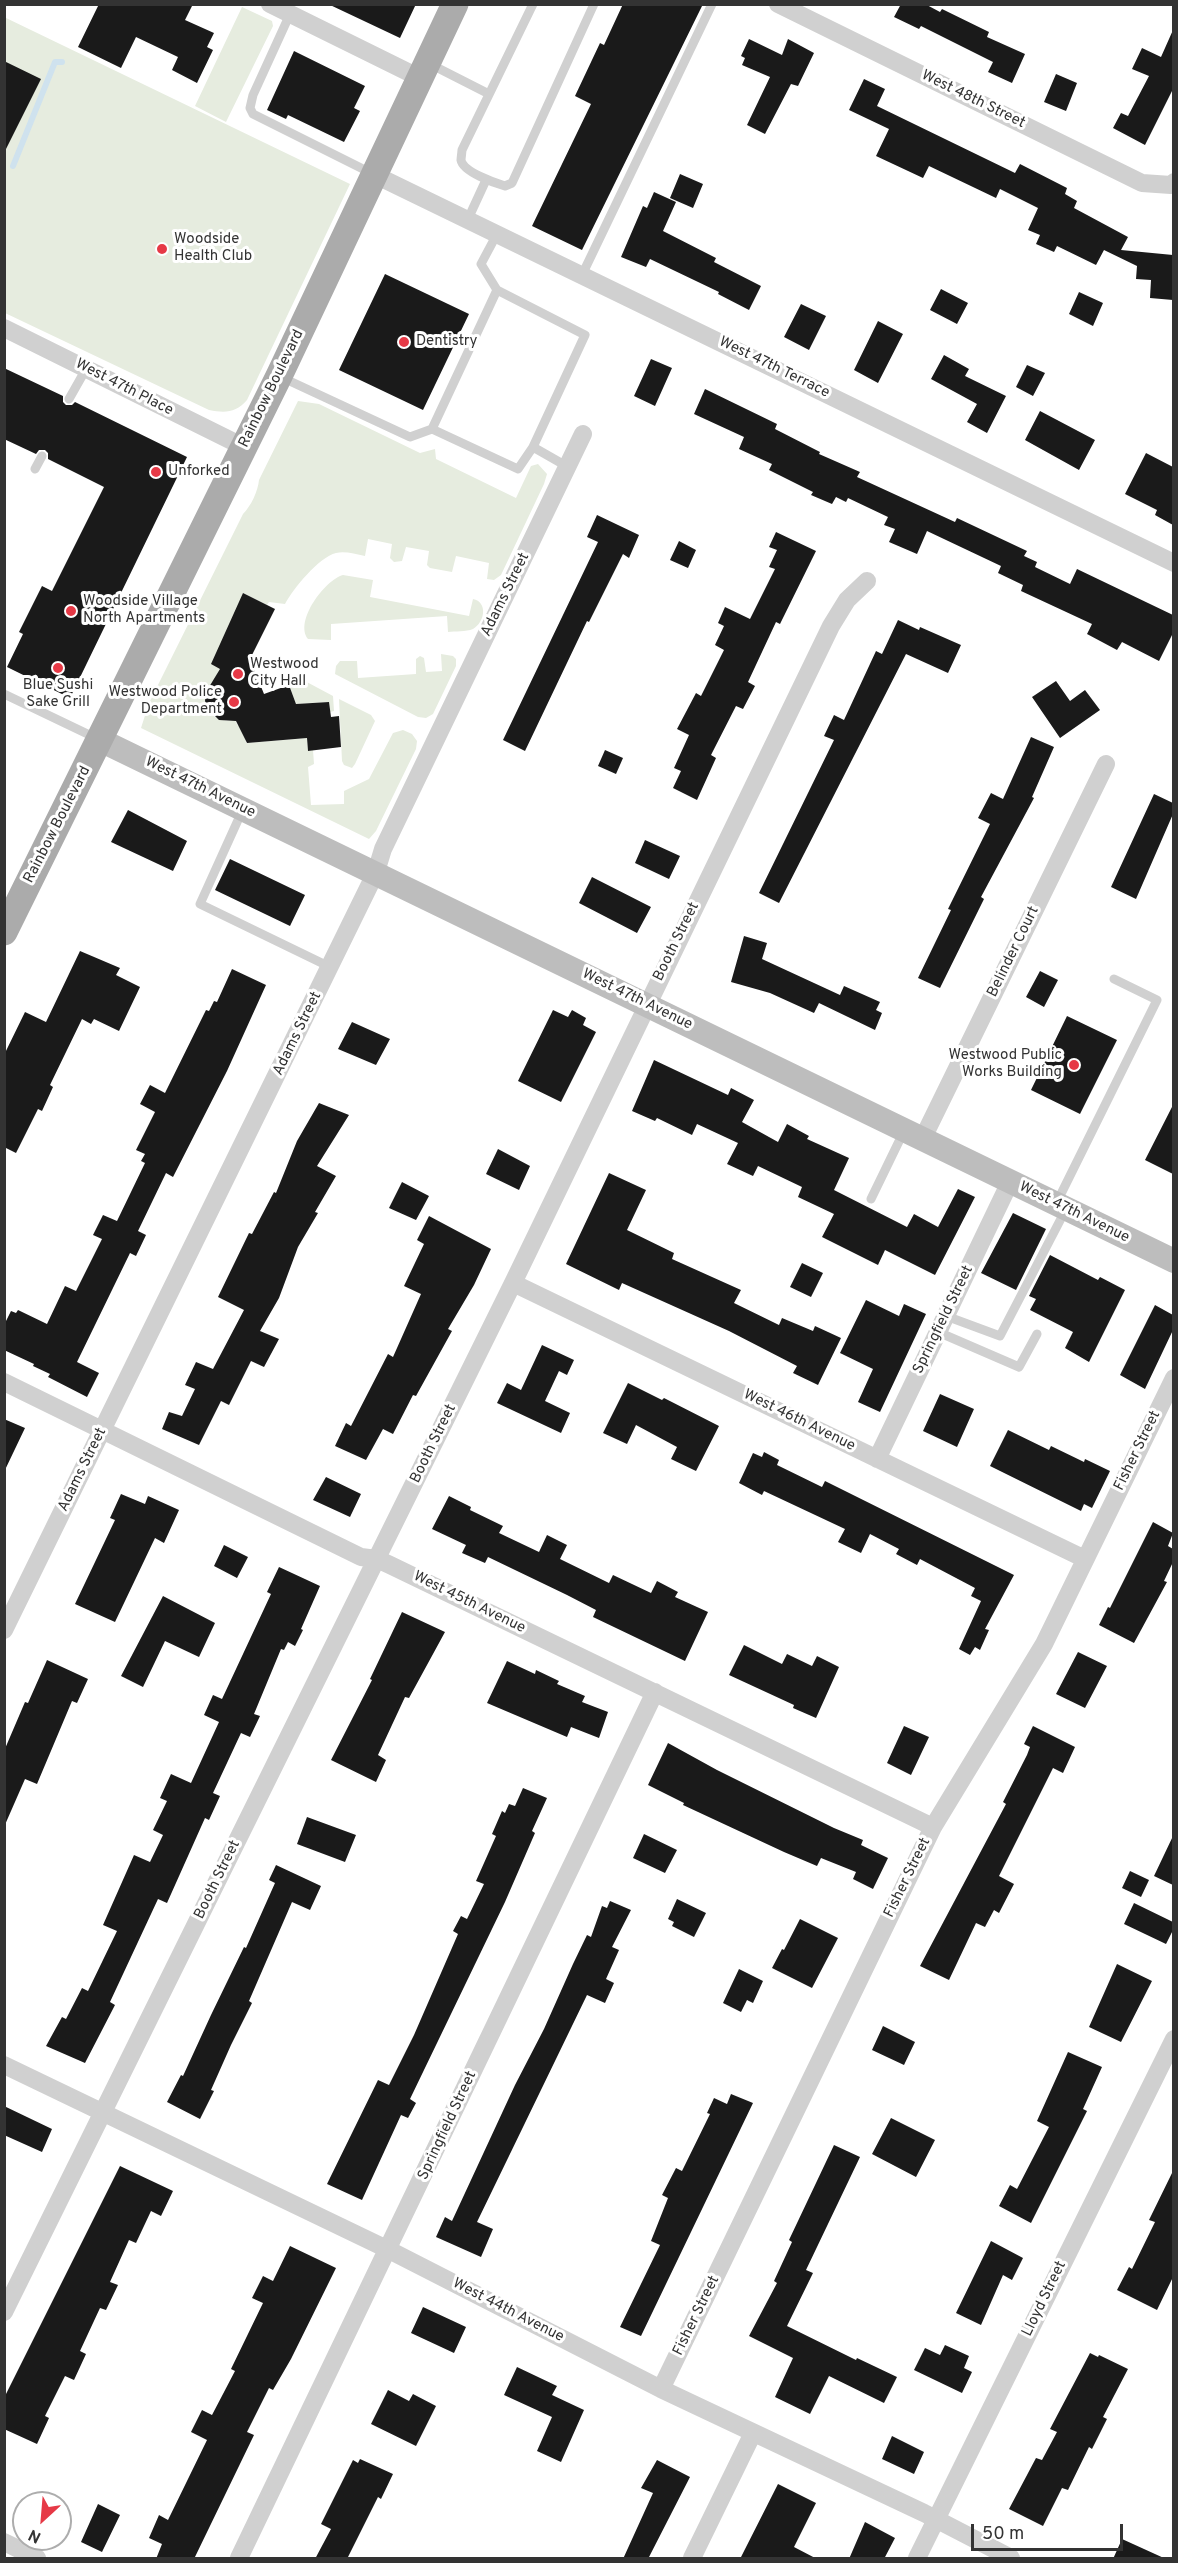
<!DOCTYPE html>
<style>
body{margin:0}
#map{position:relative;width:1178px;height:2563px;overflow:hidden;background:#fff;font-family:Overpass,sans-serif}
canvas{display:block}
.frame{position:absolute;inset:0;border:6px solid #333;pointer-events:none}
.north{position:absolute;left:12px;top:2491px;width:60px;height:60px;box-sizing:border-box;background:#fff;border:2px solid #adadad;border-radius:50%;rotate:206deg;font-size:16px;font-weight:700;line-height:24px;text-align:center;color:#333}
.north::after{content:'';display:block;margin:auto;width:21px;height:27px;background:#e63946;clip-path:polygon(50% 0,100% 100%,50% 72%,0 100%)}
.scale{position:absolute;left:971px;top:2524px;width:152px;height:27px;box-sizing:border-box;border:3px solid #333;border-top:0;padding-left:8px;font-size:18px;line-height:21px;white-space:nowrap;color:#333;-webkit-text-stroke:4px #fff;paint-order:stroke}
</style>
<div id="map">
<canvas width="1178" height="2563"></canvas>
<div class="frame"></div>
<div class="north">N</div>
<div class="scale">50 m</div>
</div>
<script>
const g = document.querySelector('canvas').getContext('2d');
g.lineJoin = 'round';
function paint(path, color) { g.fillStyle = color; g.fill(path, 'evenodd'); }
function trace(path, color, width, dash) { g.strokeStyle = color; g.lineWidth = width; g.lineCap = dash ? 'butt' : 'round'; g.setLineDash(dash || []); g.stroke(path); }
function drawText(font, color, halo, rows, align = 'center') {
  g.font = font + ' Overpass,sans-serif'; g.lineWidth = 6; g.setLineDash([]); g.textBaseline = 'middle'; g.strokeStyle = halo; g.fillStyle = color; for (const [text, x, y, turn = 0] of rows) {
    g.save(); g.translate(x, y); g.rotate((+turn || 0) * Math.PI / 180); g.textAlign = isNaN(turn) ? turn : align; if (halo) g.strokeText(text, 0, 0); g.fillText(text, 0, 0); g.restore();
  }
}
paint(new Path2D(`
 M242 7 272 21 273 26 226 122 195 106Z
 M4 17 350 184 247 400C236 413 225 413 209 410L5 313Z
 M298 401 319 404 420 453 435 449 436 459 516 498 531 466 538 464 547 474 544 484 501 575 494 580 487 579 489 563 456 556 452 572 430 568 427 565 429 551 406 547 402 561 394 562 390 558 392 544 368 539 365 556C355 554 345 551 336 553 319 557 293 589 285 604L269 602 267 605 243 593C236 619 230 646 220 671 216 681 205 686 205 699 205 715 221 723 235 720L238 726 244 723 246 743 307 738 308 751 313 750 314 764 308 767 311 805 344 804V791L369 779 393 733 403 730 412 734 417 741 416 749 376 831 369 839 141 728 149 703 243 514C251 506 258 491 259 480Z
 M343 575 373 580 370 597 469 616 473 599C488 602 485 622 473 629 466 632 455 631 448 632L447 616 331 624V640L308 639C294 621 325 580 343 575Z
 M441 654 453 656 456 659V666L433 714 426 718 418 717 335 674 336 666 340 661H357L358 678 416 674V659L420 656 424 658 426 672 442 671Z
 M303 680 333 696 334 711 330 712 329 702 296 704 289 685Z
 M339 699 371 715 375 721 355 764 352 768 344 765 342 761Z`), '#e6ecdf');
trace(new Path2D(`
 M13 166 55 62H62`), '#cfe2ee', 6);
paint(new Path2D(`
 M99 4H193L185 20 214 33 207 47 213 50 197 83 172 70 178 57 136 37 121 68 78 47Z
 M328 4H416L400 38Z
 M623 4H703L582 250 532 226 591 104 575 96 600 43 604 45Z
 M901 4H925L940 12 942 9 989 32 987 37 1025 54 1012 83 988 72 993 62 921 26 919 29 894 17Z
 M1173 30V89L1145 145 1113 128 1121 113 1128 116 1149 76 1132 69 1142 48 1161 57Z
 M749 39 782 55 788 39 814 53 798 86 791 84 765 134 747 125 770 77 742 65 745 58 741 56Z
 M294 51 365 86 354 108 360 111 344 142 288 115 286 119 267 110Z
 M4 61 41 79 4 153Z
 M1056 74 1077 83 1066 111 1044 102Z
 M864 79 885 89 877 106 1015 173 1020 164 1067 188 1065 194 1077 201 1074 208 1128 237 1121 250 1173 255V300L1150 298 1151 280 1136 279 1137 266 1104 250 1096 265 1057 246 1054 252 1036 244 1040 235 1028 230 1038 208 1000 189 996 198 929 166 923 178 876 156 889 129 849 110Z
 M680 174 703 184 693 208 670 198Z
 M654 192 676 202 663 231 716 258 714 262 761 286 749 310 718 294 719 292 650 259 646 267 621 257 643 206 647 208Z
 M385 274 469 314 423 410 339 370Z
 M941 289 968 303 957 324 930 310Z
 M1079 292 1103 303 1093 326 1069 314Z
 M801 304 826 316 809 350 784 337Z
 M878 321 903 334 878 383 854 370Z
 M944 355 969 369 965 376 1006 396 987 433 967 422 977 404 931 379Z
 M651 359 672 368 655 406 634 396Z
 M1027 365 1045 373 1033 396 1016 387Z
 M4 368 63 396V402L66 405H72L75 402 187 457 70 698 7 667 23 634 19 632 42 586 52 591 104 487 48 459V453L45 450H39L36 454 4 439Z
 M705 389 777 424 775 429 820 452 819 454 860 472 857 477 955 522 957 518 1027 551 1024 556 1037 562 1035 567 1070 584 1077 569 1173 615V633L1159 661 1122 642 1117 650 1087 634 1092 624 1021 591 1023 585 998 573 1001 566 927 531 917 554 889 542 895 529 884 525 888 517 848 498 846 502 836 497 832 504 811 495 813 492 769 470 772 464 739 449 744 437 694 414Z
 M1040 411 1095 440 1079 470 1025 440Z
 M1146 453 1173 467V525L1155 515 1157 510 1125 494Z
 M597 515 639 535 629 558 623 554 589 622 587 621 525 751 503 740 598 542 587 537Z
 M776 532 816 551 780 624 776 622 748 682 755 686 743 709 736 706 711 755 716 758 697 800 673 788 681 771 674 768 689 735 677 729 696 693 701 696 724 650 715 645 724 626 718 623 725 607 750 619 775 569 769 567 777 550 769 547Z
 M679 541 696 550 688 568 670 560Z
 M243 593 275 609 250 659 264 694 289 685 296 704 329 702 331 717 339 716 341 747 308 751 307 738 247 743 236 721 219 720 208 709 205 701 206 692 220 669 211 664Z
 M898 620 919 630 920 627 961 645 948 673 906 654 779 903 759 893 834 740 824 736 834 715 844 720 876 651 882 654Z
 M1056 681 1070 701 1085 690 1100 710 1060 738 1032 697Z
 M1031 737 1054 747 1032 797 1034 798 981 897 984 899 940 988 918 978 951 910 948 909 990 824 978 818 991 793 1003 799Z
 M605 750 623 758 616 774 598 766Z
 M1154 794 1173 803V814L1136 899 1111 887Z
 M128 810 187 841 173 871 111 842Z
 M645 840 680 856 669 879 635 863Z
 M230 859 305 895 290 926 215 890Z
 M592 877 651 907 637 933 579 903Z
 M744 936 767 943 762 959 840 995 844 986 880 1002 876 1010 882 1013 875 1030 819 1003 814 1013 770 993 731 982Z
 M80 951 120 968 116 975 140 987 119 1031 94 1019 91 1024 82 1019 50 1085 53 1087 42 1111 38 1109 16 1153 4 1147V1055L25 1012 46 1022Z
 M232 969 266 985 227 1071 173 1177 166 1173 138 1231 146 1235 136 1256 130 1253 77 1362 99 1373 87 1397 48 1377 50 1374 33 1366 34 1364 4 1350V1325L11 1311 16 1313 18 1310 47 1324 65 1286 76 1291 102 1239 93 1235 103 1215 117 1221 145 1163 141 1161 145 1154 136 1150 155 1112 140 1104 150 1085 165 1093 206 1010 209 1011 214 1001 217 1002Z
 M1040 971 1058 980 1044 1007 1026 997Z
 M553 1010 568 1017 572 1010 586 1018 583 1025 596 1032 561 1102 518 1081Z
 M1067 1016 1117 1040 1080 1114 1031 1090Z
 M352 1022 390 1039 376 1065 338 1049Z
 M654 1060 728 1095 731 1088 754 1100 742 1122 778 1142 787 1124 809 1136 807 1139 849 1158 834 1190 907 1227 914 1214 938 1227 958 1189 975 1197 935 1275 885 1250 878 1265 822 1237 834 1214 798 1197 802 1187 758 1166 753 1176 727 1164 738 1143 697 1124 692 1135 657 1118 655 1121 632 1111Z
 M319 1103 349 1115 317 1166 336 1176 315 1212 318 1213 298 1247 279 1298 260 1331 279 1339 264 1367 251 1361 229 1405 221 1401 199 1445 162 1429 169 1412 182 1416 195 1389 185 1385 196 1362 213 1369 244 1310 218 1297 249 1233 252 1234 274 1192 276 1193 297 1141Z
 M1173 1105V1174L1145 1160Z
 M498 1149 530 1166 519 1190 486 1174Z
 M609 1173 646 1190 627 1230 674 1253 672 1259 741 1290 734 1303 779 1325 782 1318 813 1331 815 1326 841 1338 818 1385 793 1373 797 1366 729 1331 622 1283 619 1290 566 1264Z
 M402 1182 429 1196 416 1220 389 1208Z
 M1013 1213 1046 1229 1016 1290 981 1273Z
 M429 1216 491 1249 474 1285 448 1329 452 1331 416 1396 413 1395 393 1434 383 1429 366 1460 335 1446 346 1423 351 1426 388 1354 393 1357 421 1294 404 1286 424 1244 417 1240Z
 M1050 1255 1098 1280 1100 1277 1125 1290 1089 1362 1065 1348 1073 1332 1030 1310 1036 1299 1029 1296Z
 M802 1263 823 1273 811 1297 790 1287Z
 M866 1300 899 1316 904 1304 926 1314 880 1412 858 1402 873 1369 840 1353Z
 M1155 1305 1173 1315V1330L1145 1389 1120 1375Z
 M542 1345 574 1360 567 1375 559 1371 545 1401 570 1413 561 1433 497 1403 507 1383 521 1390Z
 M628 1383 662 1400 664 1398 719 1426 696 1471 671 1459 677 1447 636 1425 627 1444 603 1433Z
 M940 1394 974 1409 957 1447 923 1431Z
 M4 1419 25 1428 4 1472Z
 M1008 1430 1049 1450 1051 1446 1084 1462 1085 1459 1110 1471 1092 1508 1084 1504 1081 1511 990 1466Z
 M764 1452 779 1460 777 1465 822 1487 825 1481 1014 1575 985 1629 989 1630 980 1650 975 1647 970 1655 959 1649 981 1601 971 1596 975 1588 920 1559 917 1565 896 1554 899 1549 870 1534 861 1553 838 1542 845 1529 764 1491 762 1495 739 1483 753 1453 762 1457Z
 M326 1477 361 1494 350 1517 313 1500Z
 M121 1494 145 1504 148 1496 179 1510 164 1543 155 1538 115 1622 75 1604 115 1520 110 1518Z
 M449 1496 471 1507 470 1510 503 1526 499 1533 539 1552 547 1535 567 1545 560 1559 609 1583 613 1575 651 1593 657 1581 678 1592 675 1597 708 1612 685 1661 593 1617 596 1610 567 1595 488 1557 485 1563 462 1553 466 1545 432 1529Z
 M1153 1522 1173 1533 1168 1546 1173 1549V1562L1164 1581 1167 1582 1134 1643 1099 1625 1108 1607 1110 1608Z
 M224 1545 248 1557 237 1578 214 1566Z
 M279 1567 320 1586 301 1629 303 1630 295 1646 288 1642 284 1650 281 1649 254 1714 260 1716 250 1737 241 1733 213 1793 220 1796 209 1820 205 1818 167 1903 158 1899 110 2002 115 2005 85 2063 46 2046 62 2017 66 2019 82 1988 88 1991 117 1931 103 1925 134 1855 150 1862 163 1835 153 1830 167 1801 160 1798 171 1774 191 1783 219 1722 204 1715 213 1695 222 1699 271 1594 267 1592Z
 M163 1596 215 1623 199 1657 165 1641 143 1687 121 1676Z
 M402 1612 445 1632 409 1698 405 1697 378 1755 386 1760 376 1782 331 1760 372 1680 370 1679Z
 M744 1645 782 1664 787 1654 812 1666 817 1656 839 1667 816 1718 793 1708 794 1705 729 1675Z
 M1078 1652 1107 1666 1085 1708 1056 1694Z
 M47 1660 88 1679 77 1703 72 1701 37 1784 25 1779 4 1827V1751L25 1702 28 1703Z
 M507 1661 535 1674 536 1670 559 1681 557 1684 585 1696 582 1702 608 1712 599 1738 571 1727 567 1737 487 1703Z
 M904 1726 929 1737 911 1775 887 1763Z
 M1033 1726 1075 1747 1063 1773 1053 1768 999 1876 1014 1884 999 1913 994 1910 985 1927 976 1923 949 1980 920 1966 1006 1804 1003 1802 1027 1755 1030 1747 1024 1744Z
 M668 1743 717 1770 834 1828 863 1840 861 1845 888 1858 873 1889 853 1879 856 1872 821 1858 817 1866 784 1852 683 1805 684 1803 648 1785Z
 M523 1788 547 1798 532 1831 535 1833 505 1902 410 2099 416 2103 408 2118 401 2115 362 2200 327 2184 378 2080 389 2085 414 2035 458 1934 453 1931 461 1916 467 1919 484 1884 476 1881 496 1836 492 1834 502 1811 505 1813 509 1804 515 1806Z
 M307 1817 356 1835 345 1862 297 1844Z
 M644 1834 677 1850 665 1873 633 1858Z
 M1173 1836V1885L1154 1876Z
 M276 1865 321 1886 310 1910 292 1902 249 2001 252 2003 231 2045 211 2090 214 2091 200 2119 167 2102 181 2075 183 2076 211 2015 244 1947 246 1948 275 1883 269 1880Z
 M1130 1871 1149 1880 1141 1897 1122 1888Z
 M677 1899 706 1913 694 1937 672 1926 674 1922 668 1919Z
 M610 1901 631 1910 612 1947 619 1950 606 1979 614 1983 605 2003 587 1995 477 2222 493 2229 481 2257 436 2237 445 2217 452 2221 515 2085 544 2029 573 1964 587 1935 591 1937 602 1906 607 1908Z
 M1134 1903 1173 1922V1930L1166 1944 1124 1924Z
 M800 1919 838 1938 812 1988 772 1968 782 1949 784 1950Z
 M1117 1964 1152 1981 1121 2042 1089 2027Z
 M739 1969 763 1981 753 2003 747 2000 741 2012 723 2003Z
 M883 2026 915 2042 904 2065 872 2050Z
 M1068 2052 1102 2067 1083 2109 1087 2111 1031 2223 999 2206 1010 2185 1017 2189 1049 2127 1037 2121Z
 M731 2094 753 2103 641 2336 620 2327 660 2245 651 2241 668 2198 662 2195 676 2168 682 2171 710 2114 707 2113 714 2098 727 2104Z
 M4 2106 52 2129 42 2152 4 2135Z
 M891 2118 935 2140 916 2177 872 2154Z
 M834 2145 860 2157 806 2270 813 2273 787 2326 856 2360 857 2358 897 2377 884 2403 829 2376 810 2414 775 2397 793 2358 749 2336 777 2283 774 2281 792 2242 789 2240Z
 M120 2166 173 2191 161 2216 151 2211 136 2243 129 2240 110 2282 118 2285 106 2310 100 2308 80 2351 86 2354 74 2380 65 2376 45 2416 49 2418 37 2444 4 2429V2398Z
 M1173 2171V2277L1157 2310 1117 2290 1129 2267 1132 2269 1155 2222 1149 2220Z
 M991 2241 1023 2258 1012 2280 1003 2275 981 2325 956 2313Z
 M290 2246 336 2268 291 2359 273 2390 269 2388 247 2432 254 2435 194 2559H156L162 2544 149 2538 159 2515 168 2520 207 2440 191 2432 202 2410 212 2415 235 2371 231 2369 263 2303 252 2298 263 2276 273 2281Z
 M423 2307 466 2327 454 2353 411 2333Z
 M945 2345 969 2356 964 2368 972 2372 962 2393 914 2370 925 2348 940 2355Z
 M1090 2353 1098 2357 1099 2355 1128 2369 1103 2417 1107 2419 1092 2449 1089 2447 1068 2490 1062 2488 1043 2526 1009 2509 1036 2458 1042 2460 1057 2432 1050 2429Z
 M517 2367 557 2386 552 2395 584 2410 561 2462 537 2451 552 2417 504 2395Z
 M388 2390 409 2401 413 2394 436 2406 416 2446 371 2424Z
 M892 2436 924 2452 914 2474 882 2459Z
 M360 2459 393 2474 381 2499 378 2497 347 2559H315L331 2529 321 2524 353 2460 358 2463Z
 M657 2460 690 2477 648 2559H623L653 2493 641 2488Z
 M778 2484 816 2503 794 2547 817 2559H740Z
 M98 2504 120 2515 102 2552 81 2542Z
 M865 2522 895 2538 884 2559H849Z
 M1122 2539 1166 2559H1113Z`), '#1a1a1a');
trace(new Path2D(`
 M533 4 462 150C462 151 461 159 461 160 463 172 495 183 505 186L512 183 594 4
 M290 14 253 95 250 108 253 114 371 173
 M430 64 489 94
 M468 219 486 180
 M497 234 481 264 497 290 585 335 533 447
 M582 275 712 4
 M281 377 410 437 432 429 518 469 533 447 568 467
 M69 399 86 369
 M432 429 497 290
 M35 469 42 456
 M4 694 98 739
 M243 809 200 904 330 967
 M871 1199 904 1131
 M1057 1202 1157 1000 1114 979
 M946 1316 1000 1336 1066 1209
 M938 1332 1019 1367 1037 1334`), '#d0d0d0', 9);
trace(new Path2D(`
 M270 4 420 78
 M778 4 1142 183 1171 185 1174 182
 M373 174 1174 563
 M4 328 244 447
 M922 1140 1106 764
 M513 1283 1085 1559
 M4 1382 361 1557 377 1559 390 1565 933 1827
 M877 1459 1010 1182
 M4 1630 376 872 383 849 583 434
 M4 2065 389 2250 661 2389 924 2513 1011 2558
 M4 2312 513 1283 831 626 847 600 867 581
 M661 2389 933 1827 1044 1644 1174 1378
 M4 2542 37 2558
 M239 2558 655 1692
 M692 2558 753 2433
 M917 2558 1174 2039`), '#d0d0d0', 18);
trace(new Path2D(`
 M100 740 1174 1261`), '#bdbdbd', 24);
trace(new Path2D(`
 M4 932 279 376 455 4`), '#ababab', 27);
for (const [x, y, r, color] of [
 [162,249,6,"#e63946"],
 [404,342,6,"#e63946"],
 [156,472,6,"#e63946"],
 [71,611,6,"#e63946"],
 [58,668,6,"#e63946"],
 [238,674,6,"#e63946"],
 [234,702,6,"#e63946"],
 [1074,1065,6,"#e63946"]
]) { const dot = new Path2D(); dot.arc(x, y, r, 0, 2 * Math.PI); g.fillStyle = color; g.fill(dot); trace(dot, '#fff', 2); }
drawText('15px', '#333', '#fff', [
 ["West 48th Street",973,100,26],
 ["West 47th Terrace",774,368,26],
 ["West 47th Place",124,388,27],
 ["Rainbow Boulevard",272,389,-64],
 ["Adams Street",506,595,-64],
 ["West 47th Avenue",200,788,26],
 ["Rainbow Boulevard",58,825,-63],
 ["Booth Street",677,942,-64],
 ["Belinder Court",1014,952,-64],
 ["West 47th Avenue",637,1000,26],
 ["Adams Street",298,1034,-64],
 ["West 47th Avenue",1074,1213,26],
 ["Springfield Street",944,1320,-64],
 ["West 46th Avenue",799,1421,26],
 ["Booth Street",434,1444,-64],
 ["Fisher Street",1138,1451,-64],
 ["Adams Street",83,1470,-64],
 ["West 45th Avenue",469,1603,26],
 ["Fisher Street",908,1878,-64],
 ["Booth Street",218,1880,-64],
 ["Springfield Street",448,2126,-65],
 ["Lloyd Street",1045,2299,-64],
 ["West 44th Avenue",508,2311,27],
 ["Fisher Street",697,2316,-64]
]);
drawText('15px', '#333', '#fff', [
 ["Woodside",174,240],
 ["Health Club",174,257],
 ["Dentistry",416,342],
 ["Unforked",168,472],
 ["Woodside Village",83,602],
 ["North Apartments",83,619],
 ["Westwood",250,665],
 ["City Hall",250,682],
 ["Blue Sushi",58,686,"center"],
 ["Sake Grill",58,703,"center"],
 ["Westwood Police",222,693,"right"],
 ["Department",222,710,"right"],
 ["Westwood Public",1062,1056,"right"],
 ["Works Building",1062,1073,"right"]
], 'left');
</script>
